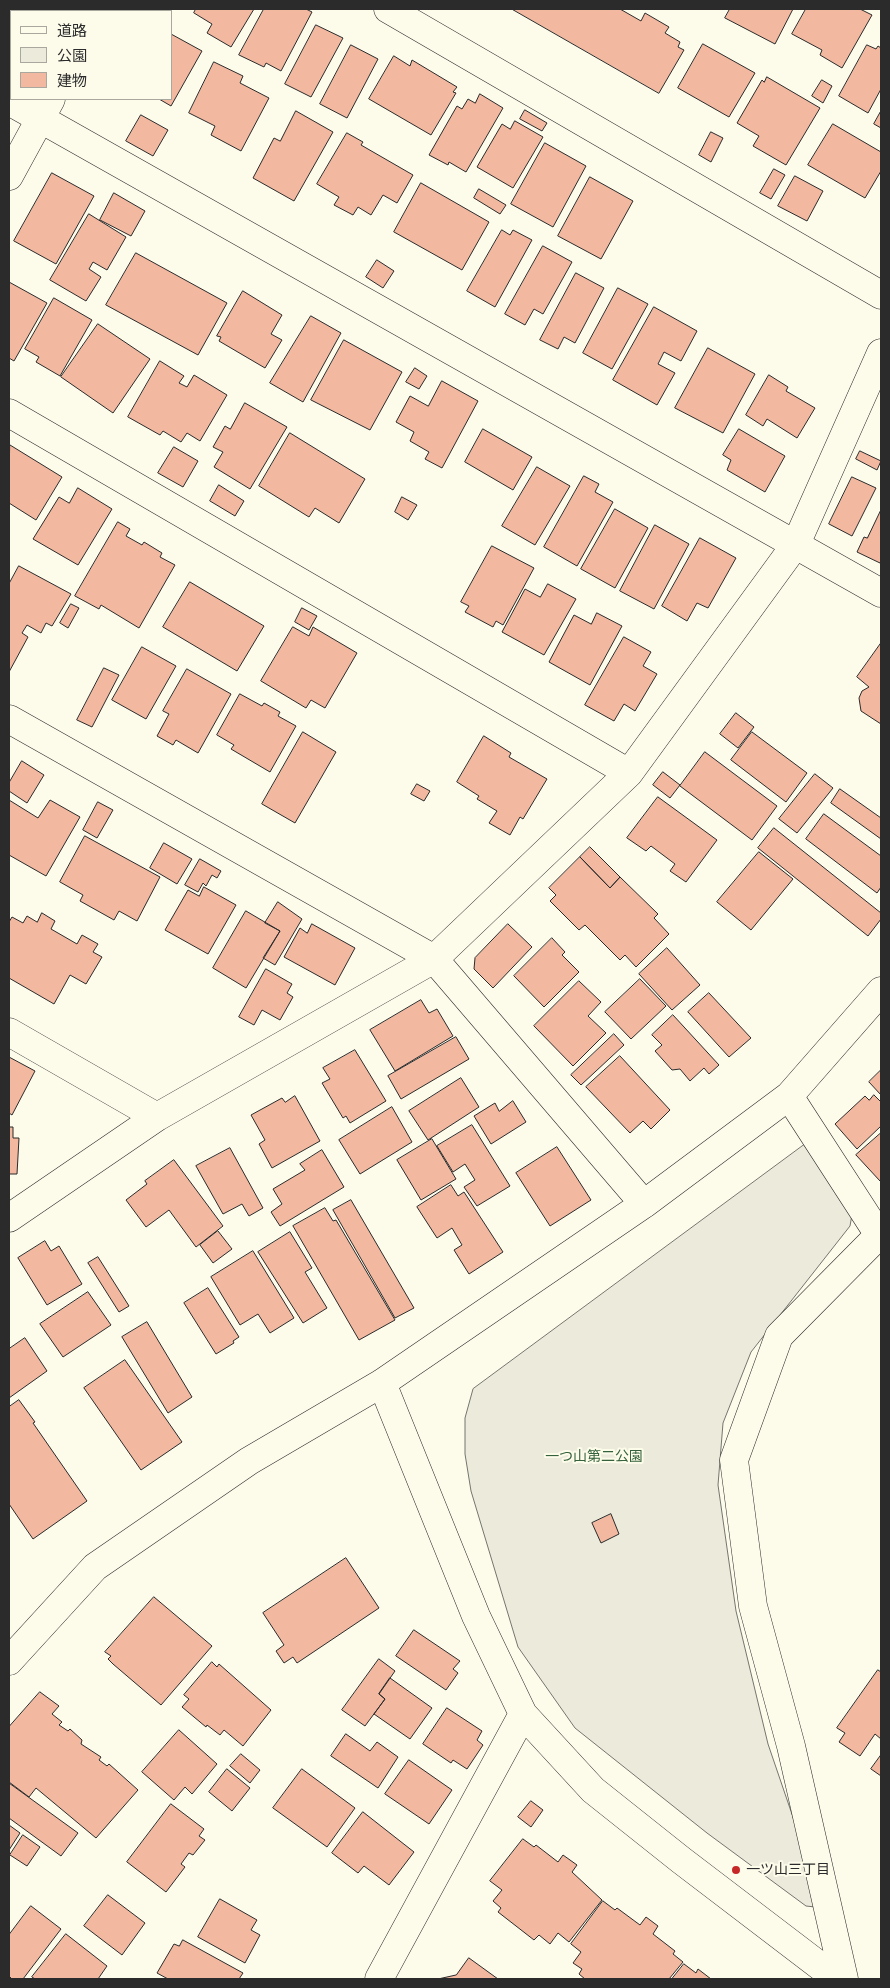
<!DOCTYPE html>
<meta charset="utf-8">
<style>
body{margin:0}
#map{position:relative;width:890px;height:1988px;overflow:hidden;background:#fdfbea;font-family:"Fira Sans","Noto Sans JP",sans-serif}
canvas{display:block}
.frame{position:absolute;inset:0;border:10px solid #2b2b2b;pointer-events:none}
.legend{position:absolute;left:10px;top:10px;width:162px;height:90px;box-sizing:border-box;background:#fdfbea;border:1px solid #a9a89e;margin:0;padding:6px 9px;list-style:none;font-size:15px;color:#2b2b2b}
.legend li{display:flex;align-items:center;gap:10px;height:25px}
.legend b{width:25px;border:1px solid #a9a89e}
</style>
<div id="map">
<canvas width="890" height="1988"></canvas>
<div class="frame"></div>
<ul class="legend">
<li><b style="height:6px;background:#fdfbea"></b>道路</li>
<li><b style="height:14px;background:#ecebdb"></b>公園</li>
<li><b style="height:14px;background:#f2b8a0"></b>建物</li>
</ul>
</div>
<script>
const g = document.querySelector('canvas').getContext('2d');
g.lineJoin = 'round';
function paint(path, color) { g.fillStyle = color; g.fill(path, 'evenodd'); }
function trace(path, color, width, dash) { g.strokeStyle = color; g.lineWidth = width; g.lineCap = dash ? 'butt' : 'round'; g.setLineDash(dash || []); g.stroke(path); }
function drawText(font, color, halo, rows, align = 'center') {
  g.font = font + ' "Fira Sans","Noto Sans JP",sans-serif'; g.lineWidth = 4; g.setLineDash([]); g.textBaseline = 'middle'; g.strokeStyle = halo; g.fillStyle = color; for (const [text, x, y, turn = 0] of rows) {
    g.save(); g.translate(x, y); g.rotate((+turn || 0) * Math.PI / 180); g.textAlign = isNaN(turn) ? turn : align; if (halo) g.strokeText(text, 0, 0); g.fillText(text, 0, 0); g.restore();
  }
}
const green = new Path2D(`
 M804 1145 853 1209 850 1226 751 1352 723 1423 718 1485 736 1611 768 1744 824 1908 806 1906 707 1833 575 1728 518 1647 471 1491 465 1454V1418L473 1389Z`);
paint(green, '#ecebdb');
trace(green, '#74746e', 1);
const building = new Path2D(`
 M9 9H34L33 11H11V46L9 45Z
 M196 9H254L231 47 207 33 212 24 194 13Z
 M264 9H306L312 12 281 71 266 63 264 67 239 55Z
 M512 9H620L641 21 645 13 669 27 665 33 680 42 678 47 684 50 659 93Z
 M730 9H793L775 44 725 18Z
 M806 9H860L872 15 842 68 820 55 822 50 792 34Z
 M316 25 343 38 311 97 285 84Z
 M171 34 202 51 171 106 159 99H171Z
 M703 44 755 73 729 117 678 88Z
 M351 45 378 59 347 118 320 104Z
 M867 45 876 49 878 46 881 48V89L868 113 839 96Z
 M394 56 410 66 412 60 457 87 453 92 456 93 431 135 369 99Z
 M214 62 243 76 240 83 269 98 241 151 211 135 215 126 189 113Z
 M767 77 820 108 786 165 753 146 759 136 737 123 762 80 764 82Z
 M822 80 832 86 823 103 812 96Z
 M480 94 503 108 466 172 449 162 448 165 429 155 457 106 462 109 468 99 475 103Z
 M525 110 547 123 542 131 520 119Z
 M296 111 333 132 294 201 253 178 274 138 280 141Z
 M881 111V128L874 124Z
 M141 115 168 130 153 156 126 141Z
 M515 121 543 137 513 188 477 167 502 124 510 129Z
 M833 124 881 152V171L865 198 808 165Z
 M711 132 723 138 711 162 699 155Z
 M347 133 363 142 361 145 413 175 397 203 383 195 371 215 358 207 353 215 334 205 339 197 317 184Z
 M545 143 586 166 553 227 511 204Z
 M774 169 785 175 771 199 760 193Z
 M52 173 94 196 56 264 14 241Z
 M795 176 823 191 807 221 778 206Z
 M590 177 633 201 601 259 558 236Z
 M421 183 489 222 462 270 394 232Z
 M479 189 506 205 500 214 474 198Z
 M114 193 145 211 131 236 100 220Z
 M89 214 126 237 107 270 93 262 89 269 101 277 86 301 50 280Z
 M502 230 510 235 513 230 532 240 495 307 467 291Z
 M543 246 572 262 543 314 534 309 525 325 505 314Z
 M136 253 227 303 198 355 106 305Z
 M377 260 394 271 383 288 366 277Z
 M576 273 604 288 575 343 564 337 558 349 540 340Z
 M9 282 47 303 14 361 9 358Z
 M618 288 648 304 612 369 583 353Z
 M243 291 282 315 271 334 282 340 265 368 219 341 221 337 217 336Z
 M54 298 92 320 60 376 36 362 39 357 25 349Z
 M654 307 697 331 681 361 664 352 658 364 675 373 657 405 613 380Z
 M311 316 341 333 303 402 270 383Z
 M98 324 150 359 113 413 61 377Z
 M344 340 402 372 370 430 311 400Z
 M708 348 755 374 723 433 675 408Z
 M160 361 184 376 179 383 187 387 194 375 227 395 200 441 187 433 181 442 163 431 160 435 128 417Z
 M415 368 427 376 419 389 406 382Z
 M769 375 788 387 786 391 815 408 797 438 767 419 763 426 746 415Z
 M442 381 478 401 442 468 425 459 429 452 410 441 414 432 396 422 410 396 428 406Z
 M245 403 287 427 250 489 214 467 223 452 213 447 225 426 230 429Z
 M483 429 532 457 513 490 465 462Z
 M739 429 785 456 765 492 727 470 731 460 723 455Z
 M290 433 365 479 339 523 315 508 309 517 259 486Z
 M10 445 62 477 36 520 9 503Z
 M174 447 198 461 183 487 158 473Z
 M860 451 881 461 877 470 856 459Z
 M537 467 570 486 535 545 502 526Z
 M584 476 599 484 595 492 613 502 577 566 544 547Z
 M852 477 876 488 852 536 829 524Z
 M219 485 244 501 235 516 210 501Z
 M78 488 112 509 78 565 33 539 59 497 69 503Z
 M402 497 417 505 408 520 395 512Z
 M615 509 648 528 615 588 581 569Z
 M881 510V561L880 563 857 552 864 537 867 538Z
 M118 522 130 529 126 536 142 545 144 542 162 553 160 557 175 565 139 628 101 605 99 609 75 596Z
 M655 525 689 544 654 609 620 591Z
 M700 538 736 558 708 608 697 603 687 621 662 606Z
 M492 546 534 568 503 625 496 621 493 627 465 612 469 606 461 602Z
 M19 566 71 594 52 626 46 623 41 633 27 625 22 633 28 637 9 672V584Z
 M190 582 264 626 237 671 163 627Z
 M548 584 576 599 544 655 502 632 525 589 540 597Z
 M71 604 79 608 68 628 60 623Z
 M302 608 317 616 309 630 295 622Z
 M597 613 622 626 590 685 549 662 574 615 591 624Z
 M293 627 309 636 313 627 357 653 325 708 311 700 306 708 261 681Z
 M624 637 651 652 643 666 657 674 635 711 624 704 614 721 585 705Z
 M881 643V724L861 711 859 698 862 691 869 687 857 677Z
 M142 647 176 666 146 719 112 700Z
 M104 668 119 675 92 727 77 720Z
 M187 669 231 694 198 753 176 740 173 745 157 736 169 714 163 711Z
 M240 694 262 706 264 703 280 712 278 716 296 726 270 772 231 749 234 745 217 735Z
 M736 713 754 727 738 748 720 734Z
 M303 732 336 752 295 823 262 804Z
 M752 732 807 773 786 802 731 760Z
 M484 736 511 753 509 757 547 779 523 819 520 817 510 835 489 823 497 811 477 799 479 796 457 782Z
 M705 752 777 806 752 840 680 786Z
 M22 761 44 775 27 803 9 791V783Z
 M663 772 680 785 670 798 653 785Z
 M815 774 833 788 797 833 779 819Z
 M417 784 430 791 424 801 411 794Z
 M840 789 881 818V839L831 803Z
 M658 797 717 840 686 882 670 871 675 864 651 846 646 851 627 838Z
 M9 800 38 818 50 800 80 817 46 876 9 855Z
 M98 802 113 810 97 838 83 830Z
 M824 814 881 856V887L877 893 806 839Z
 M774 828 881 913V919L868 936 758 848Z
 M85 836 160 877 137 921 119 911 114 920 80 901 83 895 60 882Z
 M164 843 192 859 177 884 150 868Z
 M590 847 620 877 610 888 580 857Z
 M759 852 793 879 751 930 717 902Z
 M580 857 610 888 620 877 658 914 654 918 669 934 636 967 625 955 620 960 585 925 579 930 550 901 556 895 549 888Z
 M200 859 221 871 217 878 212 875 206 886 203 883 198 892 185 885Z
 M204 887 236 905 208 954 165 930 188 890 199 896Z
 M278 902 302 919 275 965 263 958 280 931 265 923Z
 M246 911 280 931 246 988 213 968Z
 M42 913 55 921 51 929 77 944 82 935 98 944 93 952 102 957 86 984 70 975 54 1004 9 978V922L12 917 23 923 27 916 37 922Z
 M312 924 355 948 335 985 284 957 300 928 307 933Z
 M508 924 532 947 493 988 474 969 475 958Z
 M552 938 565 952 562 955 579 972 544 1007 514 976Z
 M667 948 700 985 672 1010 639 974Z
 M266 969 292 984 287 993 293 997 280 1020 262 1010 254 1025 239 1017Z
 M640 979 666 1006 631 1039 605 1012Z
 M579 981 601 1002 588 1016 606 1033 573 1066 534 1026Z
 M709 993 751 1038 729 1057 688 1012Z
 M421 1000 429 1013 437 1009 453 1036 395 1071 370 1030Z
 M673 1015 719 1065 709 1074 704 1068 690 1081 680 1069 672 1070 655 1051 662 1045 652 1035Z
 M614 1034 624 1045 581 1085 571 1075Z
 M456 1037 469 1059 401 1099 388 1076Z
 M355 1050 386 1101 350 1123 346 1116 343 1118 322 1083 330 1079 323 1068Z
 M620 1056 670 1110 651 1129 643 1121 630 1133 586 1087Z
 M9 1057 35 1071 12 1115 9 1113Z
 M881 1070V1095L869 1082Z
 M461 1078 479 1107 428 1140 409 1111Z
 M874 1095 881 1102V1126L857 1149 835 1124 865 1096 869 1100Z
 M295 1096 320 1141 272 1168 259 1144 265 1140 251 1115 282 1098 285 1102Z
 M513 1101 526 1122 491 1144 474 1116 495 1103 499 1111Z
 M392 1107 412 1142 360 1174 339 1140Z
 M472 1125 510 1186 477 1206 464 1187 475 1180 465 1164 453 1172 437 1146Z
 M9 1127H13V1138H19L17 1174H9Z
 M881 1133V1180L880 1181 856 1155Z
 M432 1139 456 1179 421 1200 397 1160Z
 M557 1147 591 1200 550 1226 516 1173Z
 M230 1148 263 1208 249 1216 242 1204 223 1214 196 1166Z
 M322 1150 344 1187 280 1226 271 1212 282 1204 273 1189 305 1170 300 1164Z
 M174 1160 223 1226 196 1247 169 1210 146 1227 126 1200 147 1184 145 1181Z
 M451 1185 458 1196 464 1192 503 1252 469 1274 454 1250 462 1245 452 1228 437 1238 417 1207Z
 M351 1200 414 1308 395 1318 333 1210Z
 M325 1208 333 1221 336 1220 395 1320 359 1340 293 1226Z
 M218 1231 232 1249 213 1263 200 1245Z
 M290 1232 312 1268 305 1272 327 1308 303 1323 258 1252Z
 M45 1241 51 1251 59 1246 82 1284 47 1305 18 1258Z
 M253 1251 294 1318 270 1333 258 1314 240 1325 211 1277Z
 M98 1257 129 1306 119 1312 88 1263Z
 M208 1288 239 1337 233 1341 234 1343 216 1354 184 1303Z
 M88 1292 111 1325 63 1357 40 1324Z
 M147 1322 192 1397 168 1413 122 1337Z
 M25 1338 47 1371 9 1398V1349Z
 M125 1360 182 1442 141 1470 84 1388Z
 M19 1400 35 1422 33 1423 87 1501 33 1539 9 1504V1407Z
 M611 1514 619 1534 601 1543 592 1523Z
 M346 1558 379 1608 297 1663 293 1657 284 1663 276 1651 284 1645 263 1613Z
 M154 1597 212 1646 161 1705 113 1664 108 1659 111 1656 105 1652Z
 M414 1630 460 1661 453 1669 458 1673 446 1690 396 1656Z
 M379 1659 395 1671 379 1694 385 1699 365 1726 342 1710Z
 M212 1662 217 1667 219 1664 271 1710 243 1746 224 1730 220 1735 207 1725 206 1727 182 1707 189 1699 184 1695Z
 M878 1670 881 1672V1739L875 1734 860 1756 839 1742 845 1733 837 1728Z
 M390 1678 432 1708 410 1739 374 1714 385 1699 379 1694Z
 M40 1692 59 1706 52 1714 62 1722 59 1725 68 1731 70 1729 82 1740 81 1744 101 1757 99 1760 107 1766 109 1764 138 1790 96 1838 36 1788 29 1797 9 1782V1727Z
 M447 1708 482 1731 477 1740 483 1745 467 1769 453 1760 451 1763 423 1744Z
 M179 1730 217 1764 192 1794 185 1787 174 1800 142 1772Z
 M346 1734 370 1751 377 1742 398 1757 378 1788 331 1756Z
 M241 1754 260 1770 250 1783 230 1766Z
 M881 1755V1776L871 1769Z
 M409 1760 452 1790 429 1824 385 1794Z
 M227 1769 250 1788 232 1811 209 1792Z
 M302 1769 355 1808 327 1847 273 1808Z
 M9 1783 78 1833 61 1856 9 1818Z
 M531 1801 543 1810 531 1827 518 1817Z
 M171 1804 204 1829 199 1836 205 1840 193 1855 189 1853 181 1864 185 1867 166 1892 127 1862Z
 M363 1812 414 1852 389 1885 364 1866 358 1873 332 1853Z
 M9 1825 20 1833 9 1850Z
 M23 1835 40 1847 27 1866 10 1855Z
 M523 1839 534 1847 536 1845 558 1862 563 1855 577 1865 572 1872 602 1900 569 1942 558 1933 550 1944 539 1935 534 1940 498 1912 501 1908 493 1901 502 1890 490 1881Z
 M108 1895 145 1923 122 1955 84 1926Z
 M220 1899 257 1920 251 1930 260 1935 245 1963 198 1937Z
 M603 1901 615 1910 617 1908 640 1925 646 1917 658 1926 653 1934 675 1951 673 1954 683 1962 669 1979H585L579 1974 582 1969 573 1963 581 1952 571 1944Z
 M31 1906 61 1929 23 1979H12L9 1976V1935Z
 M66 1934 107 1966 98 1979H35L32 1977Z
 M183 1940 243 1973 239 1979H168L157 1973 174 1944 179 1946Z
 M469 1958 498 1979H438L456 1975Z
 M684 1964 696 1973 698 1969 711 1979H672Z`);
paint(building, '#f2b8a0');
trace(building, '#2b2b2b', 1);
const minor = new Path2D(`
 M388 9 881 295
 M100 11 102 9
 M9 101 881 593
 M9 176 51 99
 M9 413 629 773
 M9 719 434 959 644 1204
 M9 1032 157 1117
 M789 1096 879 1235H881
 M9 1218 157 1117 434 959 629 773 796 544 881 353
 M382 1383 476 1616 523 1714 593 1790 681 1860 837 1979
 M9 1661 95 1567 249 1461 382 1383 644 1204 789 1096 881 991
 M379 1979 523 1714
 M844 1979 791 1746 753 1606 734 1460 779 1336 879 1235`);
trace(minor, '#2b2b2b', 29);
trace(minor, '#fdfbea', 28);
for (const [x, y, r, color] of [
 [736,1870,5,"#c62828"]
]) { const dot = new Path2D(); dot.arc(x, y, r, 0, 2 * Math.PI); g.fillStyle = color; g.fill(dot); trace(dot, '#fdfbea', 2); }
drawText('14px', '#34623c', '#fdfbea', [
 ["一つ山第二公園",594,1457]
]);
drawText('14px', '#2b2b2b', '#fdfbea', [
 ["一ツ山三丁目",746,1870]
], 'left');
</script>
